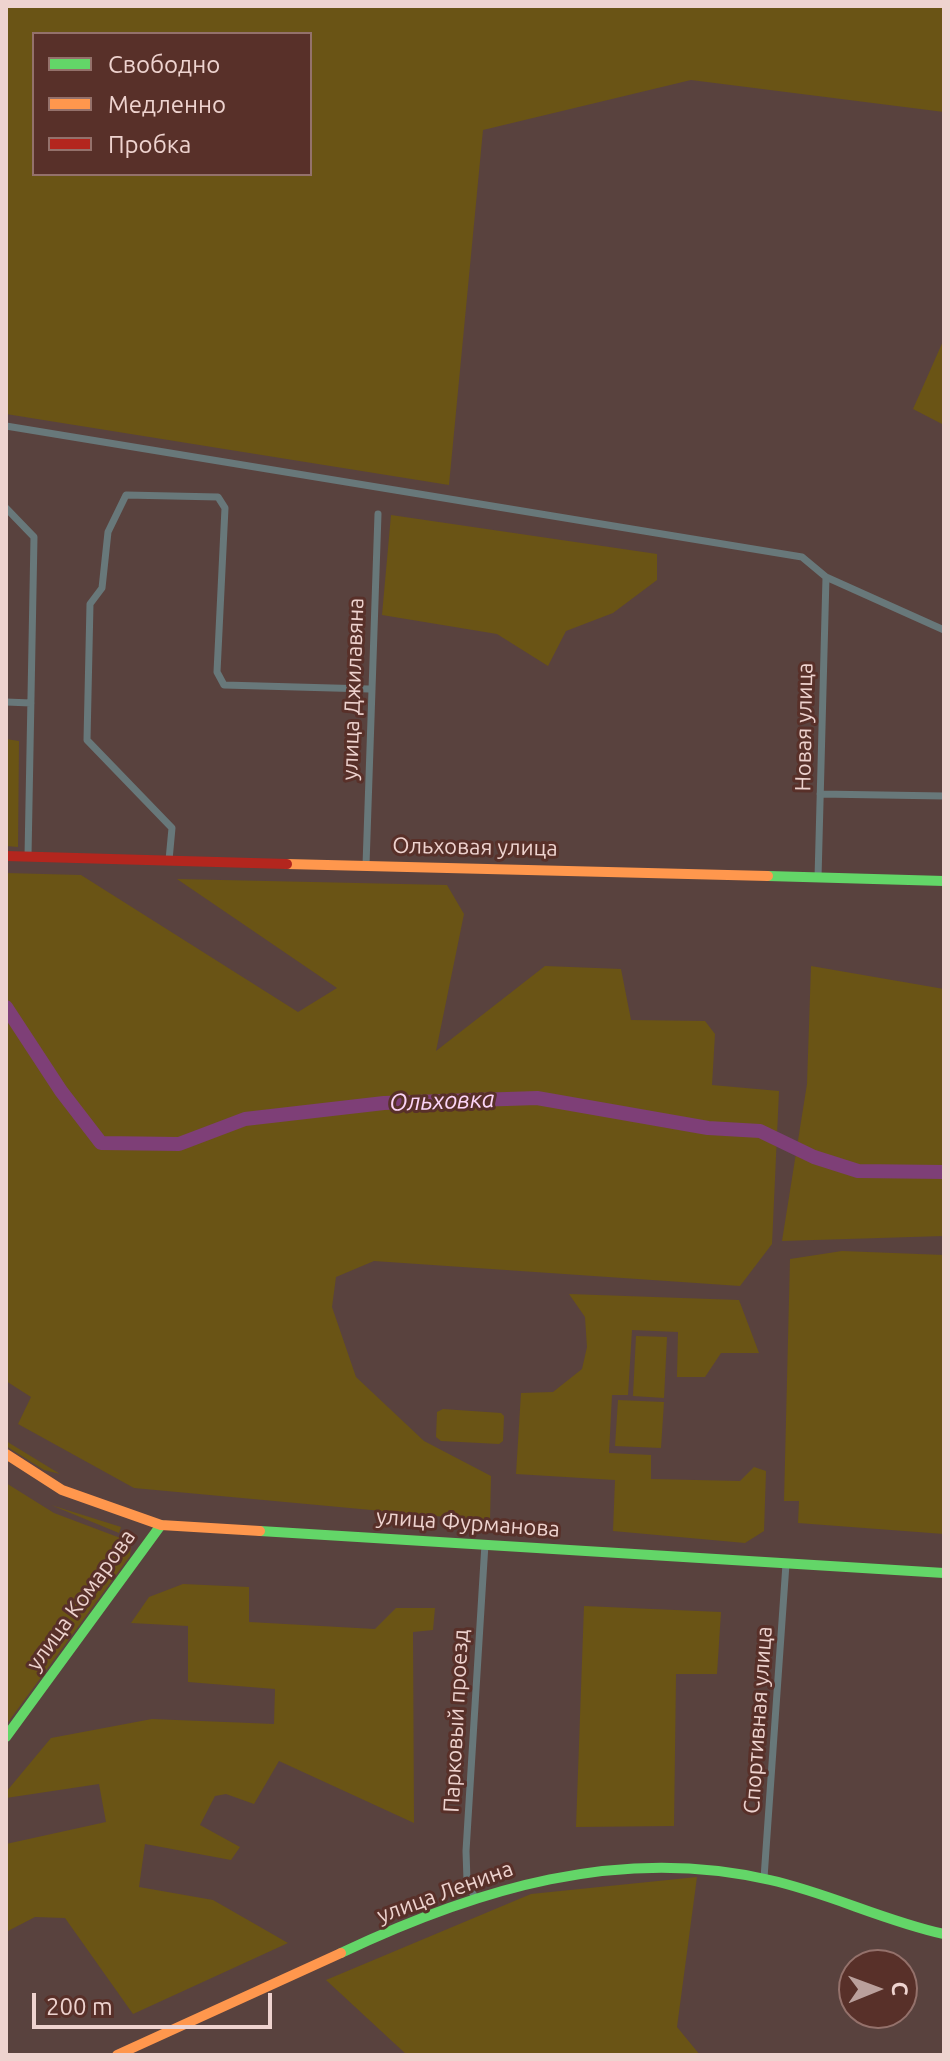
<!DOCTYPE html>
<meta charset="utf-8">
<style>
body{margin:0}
#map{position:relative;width:950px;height:2061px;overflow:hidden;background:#59423e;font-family:Ubuntu,sans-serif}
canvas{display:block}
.frame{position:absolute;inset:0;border:8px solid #eed3cf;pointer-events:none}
.legend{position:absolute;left:32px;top:32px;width:280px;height:144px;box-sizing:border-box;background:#583029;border:2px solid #94716b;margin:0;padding:10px 14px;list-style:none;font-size:24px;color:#eed3cf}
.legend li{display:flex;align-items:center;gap:16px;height:40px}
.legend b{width:40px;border:2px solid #94716b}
.north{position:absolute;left:838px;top:1949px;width:80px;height:80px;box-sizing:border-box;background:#583029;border:2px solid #94716b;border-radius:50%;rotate:89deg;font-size:22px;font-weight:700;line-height:32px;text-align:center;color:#eed3cf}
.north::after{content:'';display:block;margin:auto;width:28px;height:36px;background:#baa09c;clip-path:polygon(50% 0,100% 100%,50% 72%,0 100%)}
.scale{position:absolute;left:32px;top:1993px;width:240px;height:36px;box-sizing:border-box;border:4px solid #eed3cf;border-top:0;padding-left:10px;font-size:24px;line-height:28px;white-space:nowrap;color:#eed3cf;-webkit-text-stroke:6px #583029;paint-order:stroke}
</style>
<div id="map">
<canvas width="950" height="2061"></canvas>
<div class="frame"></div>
<ul class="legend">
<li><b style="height:10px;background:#63d668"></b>Свободно</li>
<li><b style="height:10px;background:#ff974d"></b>Медленно</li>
<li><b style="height:10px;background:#b3261e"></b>Пробка</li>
</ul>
<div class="north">С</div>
<div class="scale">200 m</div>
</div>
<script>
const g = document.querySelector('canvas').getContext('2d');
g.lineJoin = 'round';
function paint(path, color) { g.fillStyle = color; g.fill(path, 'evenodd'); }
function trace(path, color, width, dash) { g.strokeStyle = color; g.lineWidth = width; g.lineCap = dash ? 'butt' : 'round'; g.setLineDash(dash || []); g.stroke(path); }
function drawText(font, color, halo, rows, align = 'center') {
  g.font = font + ' Ubuntu,sans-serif'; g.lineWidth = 6; g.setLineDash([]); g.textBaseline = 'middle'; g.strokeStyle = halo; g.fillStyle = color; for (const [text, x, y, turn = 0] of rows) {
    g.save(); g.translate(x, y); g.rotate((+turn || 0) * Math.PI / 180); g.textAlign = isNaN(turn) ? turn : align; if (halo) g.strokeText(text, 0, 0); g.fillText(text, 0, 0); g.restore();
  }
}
paint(new Path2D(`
 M6 6H944V112L691 80 483 130 449 485 6 414ZM34 34H310V174H34Z
 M944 339V425L913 409Z
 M391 515 657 554V580L613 613 566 631 548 666 497 634 382 615Z
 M6 739 19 741 18 847 6 846Z
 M6 873 81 875 298 1012 337 988 177 879 447 885 464 914 436 1051 545 966 621 969 631 1020 705 1021 715 1034 712 1085 779 1091 772 1244 740 1286 374 1261 336 1277 332 1307 356 1377 424 1441 491 1476 490 1521 134 1488 18 1424 31 1397 6 1381Z
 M811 966 944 989V1236L782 1241 807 1084Z
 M842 1251 944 1255V1534L798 1523 799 1501H784L790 1259Z
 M569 1294 739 1300 759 1353H721L705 1377H677L678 1332 632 1330 628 1395H612L609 1453 651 1455V1479L740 1481 754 1467 766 1471 764 1531 745 1543 613 1531 615 1480 516 1474 521 1393 553 1392 582 1369 587 1347 585 1317Z
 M636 1336 667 1337 664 1398 633 1396Z
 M618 1400 664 1402 661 1448 615 1446Z
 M443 1409 501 1413 504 1416 503 1441 499 1444 441 1441 436 1437 437 1412Z
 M6 1441 60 1474 44 1470 6 1446Z
 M6 1483 54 1513 123 1539 131 1546 130 1556 6 1725Z
 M51 1505 121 1527 119 1533Z
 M183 1584 249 1587V1622L375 1629 396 1608H435L433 1630 413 1632 414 1823 279 1761 254 1804 226 1794 215 1796 200 1825 240 1847 231 1860 145 1844 139 1887 213 1900 288 1943 133 2014 65 1918 35 1917 6 1932V1844L106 1822 99 1784 6 1798V1792L51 1738 152 1719 274 1724 275 1689 188 1682V1626L131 1623 149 1597Z
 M584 1606 721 1612 717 1674H676L674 1826 576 1827Z
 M697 1877 677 2027 700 2055H407L326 1980 531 1894Z`), '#6a5415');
trace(new Path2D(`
 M6 1007 61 1091 101 1143 179 1144 245 1119 384 1103 537 1098 708 1128 760 1131 814 1157 858 1171 944 1172`), '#7e3f77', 14);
trace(new Path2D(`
 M6 426 802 557 826 577 944 630
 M6 508 34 537 28 856
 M6 702 31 703
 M820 794 944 796
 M169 860 172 828 87 740 90 604 102 588 108 532 126 495 218 497 225 508 217 672 224 685 369 689
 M366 865 378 514
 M818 878 826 577
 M764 1878 786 1564
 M475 1898 467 1881 466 1851 485 1544`), '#68787a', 7);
trace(new Path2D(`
 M768 876 944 881
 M260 1531 944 1573
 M6 1737 161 1525
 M341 1953C476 1889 620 1845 770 1880 829 1893 884 1921 944 1934`), '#63d668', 10);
trace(new Path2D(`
 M287 864 768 876
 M6 1454 62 1490 161 1525 260 1531
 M117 2055 341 1953`), '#ff974d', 10);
trace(new Path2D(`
 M6 856 287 864`), '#b3261e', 10);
drawText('22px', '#eed3cf', '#583029', [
 ["улица Джилавяна",353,689,-88],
 ["Новая улица",804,727,-89],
 ["Ольховая улица",475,847,1],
 ["улица Фурманова",468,1523,4],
 ["улица Комарова",81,1600,-54],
 ["Спортивная улица",758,1720,-86],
 ["Парковый проезд",456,1721,-87],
 ["улица Ленина",445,1892,-20]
]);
drawText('italic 24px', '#fbd4f6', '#583029', [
 ["Ольховка",442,1101,-2]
]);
</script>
